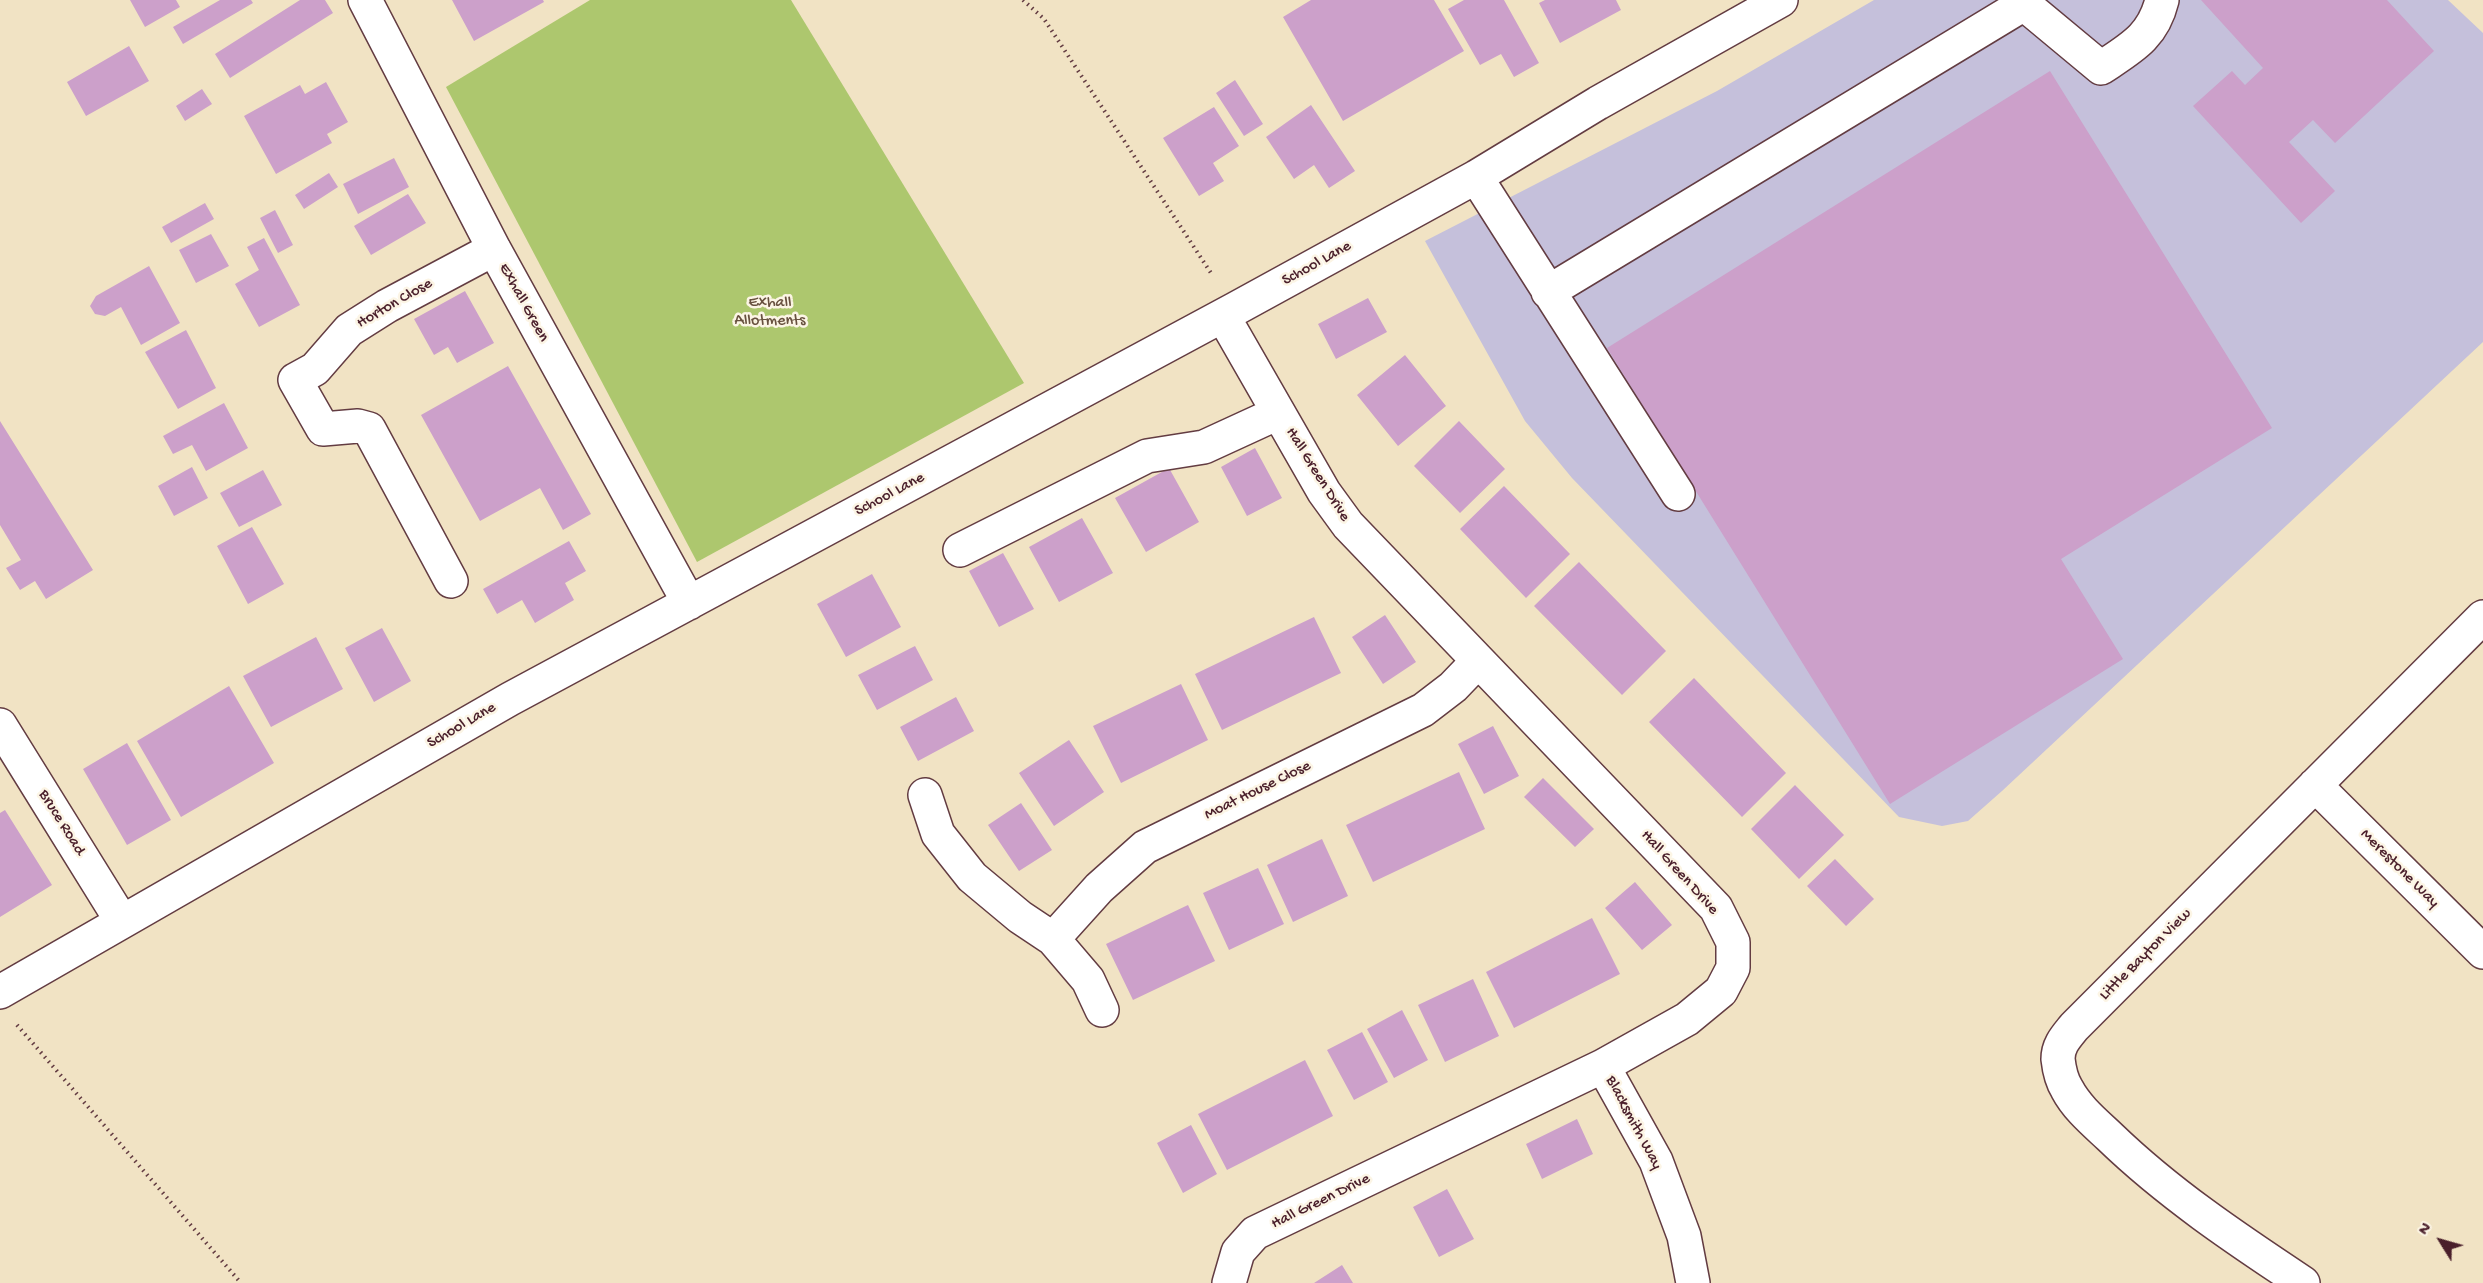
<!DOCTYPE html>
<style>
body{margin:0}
#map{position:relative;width:2483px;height:1283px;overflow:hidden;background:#f1e3c4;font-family:"Gochi Hand",sans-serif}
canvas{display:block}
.north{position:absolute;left:2411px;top:1211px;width:60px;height:60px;-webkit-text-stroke:4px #fcf5e5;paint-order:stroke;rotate:307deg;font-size:16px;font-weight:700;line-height:24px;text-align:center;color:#4a1f2b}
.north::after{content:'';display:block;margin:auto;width:21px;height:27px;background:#4a1f2b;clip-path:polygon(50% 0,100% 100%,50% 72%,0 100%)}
</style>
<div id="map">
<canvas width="2483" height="1283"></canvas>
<div class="north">N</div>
</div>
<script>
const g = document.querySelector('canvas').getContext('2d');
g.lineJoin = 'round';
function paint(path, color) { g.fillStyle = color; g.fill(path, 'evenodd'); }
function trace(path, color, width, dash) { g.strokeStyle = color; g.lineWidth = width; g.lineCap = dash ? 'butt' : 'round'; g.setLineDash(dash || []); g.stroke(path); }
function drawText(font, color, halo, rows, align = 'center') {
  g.font = font + ' "Gochi Hand",sans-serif'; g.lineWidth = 5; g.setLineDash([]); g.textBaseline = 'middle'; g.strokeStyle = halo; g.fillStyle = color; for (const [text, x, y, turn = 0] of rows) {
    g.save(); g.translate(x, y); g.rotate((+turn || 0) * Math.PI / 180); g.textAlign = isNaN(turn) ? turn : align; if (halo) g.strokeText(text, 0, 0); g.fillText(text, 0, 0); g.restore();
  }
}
paint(new Path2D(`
 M1874 0H2448L2483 33V342L2002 791 1968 821 1942 826 1899 817 1572 478 1525 421 1425 241 1717 91Z`), '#c5c0db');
paint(new Path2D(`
 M590 0H791L1024 383 697 562 446 87Z`), '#adc76e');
paint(new Path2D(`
 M130 0H176L180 7 145 27Z
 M220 0H251L253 3 183 44 173 27Z
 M300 0H325L333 13 230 78 215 54Z
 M452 0H543L544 2 474 41Z
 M1311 0H1434L1464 51 1343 121 1283 17Z
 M1464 0H1504L1539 63 1514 77 1501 54 1480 65 1448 9Z
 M1545 0H1616L1621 10 1560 43 1539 3Z
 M2201 0H2387L2434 51 2335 143 2313 120 2289 142 2335 191 2301 223 2193 106 2232 71 2245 85 2263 68Z
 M129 46 149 81 86 116 67 82Z
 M2050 71 2272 428 2061 559 2123 659 1890 804 1607 348Z
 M1235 80 1263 124 1244 136 1216 93Z
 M326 82 348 122 327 134 332 143 276 174 244 116 300 85 305 94Z
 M202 89 212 104 185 121 176 106Z
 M1311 105 1355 171 1329 188 1314 165 1294 179 1266 137Z
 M1214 107 1239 146 1213 163 1224 181 1199 196 1163 138Z
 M394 158 409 187 358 214 343 184Z
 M329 173 338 187 304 209 295 195Z
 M408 194 426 223 371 255 354 226Z
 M205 203 214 219 171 243 162 227Z
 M275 210 293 245 278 253 260 218Z
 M211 234 229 266 196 283 179 250Z
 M264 238 300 305 259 327 235 284 259 270 247 247Z
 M149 266 180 323 141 345 121 307 105 316 95 314 90 306 96 296Z
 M465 291 494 343 457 363 448 347 434 355 414 319Z
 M1368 298 1387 332 1336 359 1318 324Z
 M186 330 216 388 178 409 145 352Z
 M1405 355 1446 406 1398 446 1357 395Z
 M508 366 591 514 563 530 540 488 480 521 421 415Z
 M224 403 248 448 206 471 192 445 173 454 163 436Z
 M0 421 93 570 46 599 35 581 20 590 6 568 21 560 0 525Z
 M1459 421 1505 469 1460 513 1414 466Z
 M1255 448 1282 498 1247 516 1221 467Z
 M192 467 208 498 174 516 158 486Z
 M1169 468 1199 522 1146 552 1115 498Z
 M263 470 282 505 239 527 220 493Z
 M1504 486 1570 554 1526 598 1460 529Z
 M1082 518 1113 573 1059 602 1029 547Z
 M252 527 284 584 248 604 217 546Z
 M569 541 586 571 565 583 574 600 535 623 522 600 497 614 483 589Z
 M1003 553 1034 609 999 627 969 571Z
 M1579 562 1666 651 1622 695 1534 606Z
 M872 574 901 627 846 657 817 604Z
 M1385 615 1416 662 1383 684 1352 637Z
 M1314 617 1341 673 1222 730 1195 674Z
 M382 628 411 681 374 702 345 648Z
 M316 637 343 689 271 727 243 676Z
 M915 646 933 680 877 710 858 675Z
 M1694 678 1786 773 1742 817 1649 722Z
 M1181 684 1208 740 1121 783 1093 726Z
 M229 686 274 763 181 817 137 741Z
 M956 697 974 731 918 761 900 727Z
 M1493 726 1519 776 1484 794 1458 744Z
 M1069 740 1104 792 1054 826 1019 773Z
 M127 743 171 820 127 845 83 769Z
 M1459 772 1485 829 1373 882 1346 825Z
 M1543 778 1594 829 1575 847 1524 797Z
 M1795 785 1844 835 1799 879 1751 829Z
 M1021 803 1052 850 1019 871 988 825Z
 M5 810 52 885 0 917V813Z
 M1322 839 1348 896 1293 922 1267 865Z
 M1835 859 1874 899 1846 926 1807 886Z
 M1258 868 1284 924 1229 950 1203 893Z
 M1635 882 1672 925 1642 950 1605 908Z
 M1188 905 1215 961 1133 1000 1106 944Z
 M1592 918 1620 974 1514 1028 1486 972Z
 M1473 979 1499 1036 1445 1062 1418 1005Z
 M1402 1010 1428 1060 1394 1078 1367 1029Z
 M1362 1032 1388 1082 1354 1100 1327 1050Z
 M1305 1060 1333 1116 1227 1170 1198 1114Z
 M1577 1119 1593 1154 1542 1179 1526 1144Z
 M1191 1125 1217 1174 1183 1193 1157 1143Z
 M1447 1189 1474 1239 1439 1257 1413 1207Z
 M1342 1265 1353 1283H1314Z`), '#cca0ca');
const minor = new Path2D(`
 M365 0 494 249 689 603
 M2024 4 2101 68C2131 48 2153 37 2162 0
 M1476 177 1678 494
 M1548 292 2024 4 2021 0
 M1223 316 1324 492 1348 525 1716 908 1733 942V968L1721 991 1687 1019 1603 1066 1255 1233 1238 1252 1229 1283
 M960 550 1147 456 1204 447 1278 413
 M451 581 369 429 358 426 323 429 295 380 315 369 349 330 387 306 494 249
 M0 725 121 920
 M2315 785 2483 952
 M925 795 938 834 972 877 1020 917 1053 939 1088 980 1102 1010
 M1053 939 1099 888 1145 847 1423 710 1453 687 1477 662
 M0 992 510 699 1235 309 1476 177 1598 103 1781 0
 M1603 1066 1656 1161 1684 1236 1693 1283
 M2303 1283C2235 1238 2168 1193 2110 1137 2094 1122 2077 1108 2067 1089 2062 1081 2059 1068 2058 1059 2058 1045 2066 1037 2074 1027L2483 617`);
trace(minor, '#633c42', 36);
trace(new Path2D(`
 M1023 0 1044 19 1213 276
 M17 1025 241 1283`), '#633c42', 4, [1.5, 4.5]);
trace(minor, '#fff', 33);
drawText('16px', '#4a1f2b', '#fcf5e5', [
 ["School Lane",1317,264,-29],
 ["Exhall Green",523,303,61],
 ["Horton Close",395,304,-30],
 ["Hall Green Drive",1317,475,58],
 ["School Lane",890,495,-28],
 ["School Lane",462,726,-30],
 ["Moat House Close",1258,791,-26],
 ["Bruce Road",61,823,58],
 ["Merestone Way",2399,869,45],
 ["Hall Green Drive",1679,873,48],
 ["Little Bayton View",2146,955,-45],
 ["Blacksmith Way",1633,1123,62],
 ["Hall Green Drive",1321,1202,-26]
]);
drawText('16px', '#68513f', '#fcf5e5', [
 ["Exhall",770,304],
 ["Allotments",770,322]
]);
</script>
